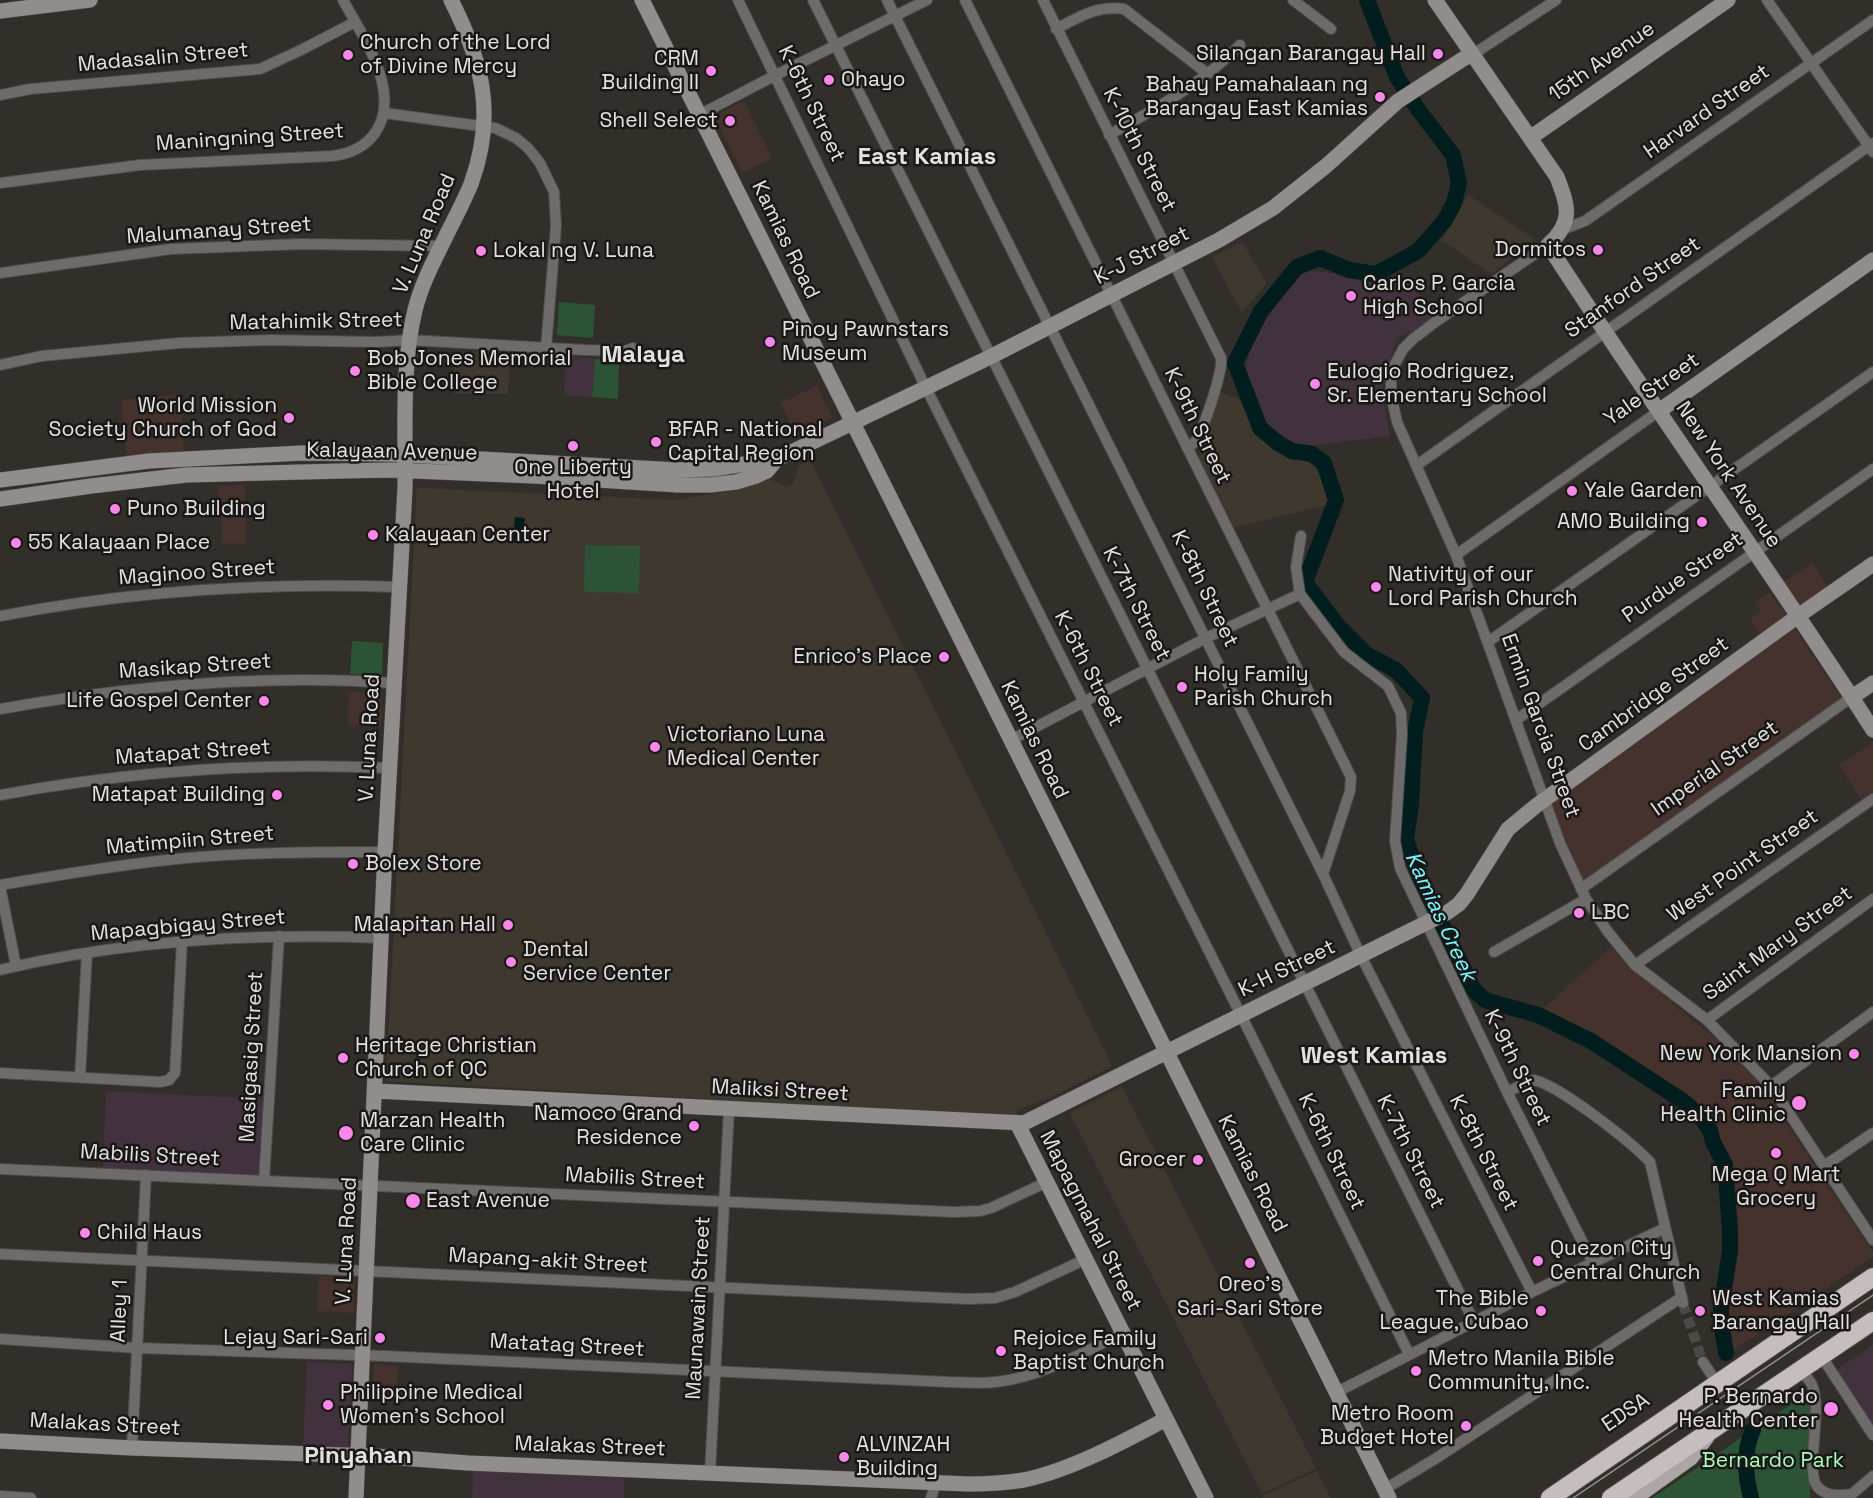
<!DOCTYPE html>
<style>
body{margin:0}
canvas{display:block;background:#322f2b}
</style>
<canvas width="1873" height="1498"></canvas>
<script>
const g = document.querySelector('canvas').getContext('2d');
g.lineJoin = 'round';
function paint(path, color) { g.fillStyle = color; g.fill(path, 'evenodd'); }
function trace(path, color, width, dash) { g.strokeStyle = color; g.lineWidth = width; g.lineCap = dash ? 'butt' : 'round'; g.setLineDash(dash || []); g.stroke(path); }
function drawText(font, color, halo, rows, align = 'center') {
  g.font = font + ' "Space Grotesk",sans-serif'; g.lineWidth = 5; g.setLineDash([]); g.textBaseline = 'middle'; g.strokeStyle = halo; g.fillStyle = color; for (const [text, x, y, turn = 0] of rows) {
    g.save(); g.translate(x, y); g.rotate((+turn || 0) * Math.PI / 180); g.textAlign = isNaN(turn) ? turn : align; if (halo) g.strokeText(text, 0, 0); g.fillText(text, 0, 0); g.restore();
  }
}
paint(new Path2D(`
 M744 101 772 158 742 173 715 116Z
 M817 386 832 418 797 436 781 403Z
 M180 394 184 453 127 459 121 400Z
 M244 485 246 543 223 544 218 486Z
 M1812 563 1828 588 1800 606 1784 582Z
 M1769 592 1786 615 1760 634 1750 619 1761 611 1755 602Z
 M1794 628 1843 700 1583 883 1550 801Z
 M349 692 382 693 381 726 348 725Z
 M1873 743V793L1862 801 1839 765Z
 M1611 947 1666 998 1735 1055 1762 1087 1873 1253V1257L1731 1352 1724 1336 1723 1325 1733 1247 1730 1167 1713 1130 1685 1100 1621 1056 1557 1020 1539 1013Z
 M319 1276 354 1278V1313L318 1311Z
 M374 1364 398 1366 396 1393 372 1390Z`), '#46322d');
paint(new Path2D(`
 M1468 195 1536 240 1491 274 1442 240Z
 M1242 242 1267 283 1242 313 1212 257Z
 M454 351 510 353 508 394H454Z
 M1220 392 1240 400 1263 436 1290 460 1307 459 1327 482 1330 504 1233 528 1198 458Z
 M810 460 1112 1066 1055 1095 1018 1110 1017 1116 386 1081 417 488 676 500 723 492 767 478 787 487 793 484 799 465Z
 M1122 1087 1316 1468 1262 1494 1070 1113Z
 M1317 1471 1330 1498H1263L1262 1496Z`), '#3f382f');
paint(new Path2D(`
 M1299 269 1401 282 1440 310 1419 329 1397 338 1382 389 1390 436 1298 447 1274 438 1262 425 1244 379 1251 342Z
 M566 356 595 359 592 397 564 395Z
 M106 1091 264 1099 260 1175 103 1168Z
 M1873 1345V1427L1835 1371Z
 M307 1362 352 1364 348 1449 303 1447Z
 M473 1470 624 1478V1498H472Z`), '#42323d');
paint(new Path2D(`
 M559 302 595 305 593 338 557 335Z
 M595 359 619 360 618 399 592 397Z
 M585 545 640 546 639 593 584 592Z
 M352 641 383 643 382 675 350 674Z
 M1812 1390 1810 1498H1652Z`), '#2d5337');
paint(new Path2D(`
 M515 517 525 518 523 543 513 542Z`), '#021d1e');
trace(new Path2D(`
 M1367 0 1397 77 1417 108 1453 155 1459 183 1454 203 1445 220 1418 251 1376 274 1349 270 1320 258 1297 267 1261 311 1235 363 1260 428 1278 443 1292 451 1312 454 1324 463 1336 500 1305 582 1338 626 1366 654 1396 670 1422 698 1415 732 1411 804 1406 840 1422 883 1474 990 1485 1000 1538 1015 1591 1041 1683 1101 1700 1116 1710 1130 1713 1142 1725 1165 1730 1231V1251L1721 1309V1323L1726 1353
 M1751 1498C1745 1475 1743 1451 1753 1430`), '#021d1e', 16);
trace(new Path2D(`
 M1683 1304 1703 1362`), '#4d4a46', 10, [10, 5]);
const street = new Path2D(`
 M738 0 926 388 1241 1015 1409 1354
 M813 0 1474 1322
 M887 0 1323 874 1361 956 1532 1292
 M965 0 1351 777 1350 791 1323 874
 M1043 0 1221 358C1223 372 1203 431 1195 442 1193 444 1189 447 1187 448
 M1293 0 1331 29
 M1767 0 1873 152
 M1056 29C1079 17 1097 5 1124 9L1208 74
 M1472 55 1556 0
 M0 95 30 89 260 69 301 50 355 22
 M384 113 495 128 516 138 528 148 540 163 554 192 556 226 546 348
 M699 115 776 75 927 0
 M1109 135C1155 109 1203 83 1240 45
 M0 183 140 165 332 156C349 154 365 147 375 133 403 93 362 35 343 0
 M1561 230 1585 221 1873 20
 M1548 245 1438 320 1413 339 1403 349 1393 368 1391 383V395L1397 422 1456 555 1560 843 1586 899 1608 932 1635 965 1707 1020 1771 1086 1873 1240
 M0 273 171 249 301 244 442 246
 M0 365 42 356 179 343 270 340 376 342 410 340 585 350 625 351 633 348
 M1417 465 1873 143
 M1301 536 1296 567 1300 594 1344 652 1388 686 1401 713 1402 734 1395 841 1400 868 1507 1092 1593 1263
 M1456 555 1659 411
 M0 616C131 591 266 582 398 587
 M1488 642 1873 372
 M0 709C129 686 262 674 393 683
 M1516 720 1873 469
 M1011 740 1206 638 1300 594
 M0 795C129 771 259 762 389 768
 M0 885C58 875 117 865 176 859 245 852 315 852 385 852
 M0 886 16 966
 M1581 889 1852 697
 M1494 952 1586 899
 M1635 965 1873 799
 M0 970C124 940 254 933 382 938
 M1707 1020 1873 899
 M0 1073 160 1082 169 1080 175 1073 182 941
 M80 1077 87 953
 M1771 1086 1873 1012
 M1507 1092 1533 1080C1558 1084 1631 1142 1650 1162L1683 1303
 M1824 1166 1873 1133
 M0 1169 954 1212 980 1211 991 1208 1047 1182
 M264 1181 279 936
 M0 1254 968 1299 995 1298 1015 1292 1086 1259
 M0 1339 138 1348 384 1356 949 1382C964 1382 981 1384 996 1382 1041 1377 1083 1353 1122 1333
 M1822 1357 1873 1435
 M1703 1362 1715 1380
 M1801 1371C1804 1375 1810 1380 1812 1385 1823 1410 1805 1471 1817 1486 1825 1497 1840 1496 1852 1494
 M1337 1392 1532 1292 1665 1228
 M132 1448 146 1175
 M710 1473 729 1109
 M1385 1489 1435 1459 1682 1297
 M1852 1494 1873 1476
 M0 1496 31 1498
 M931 1498 936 1483`);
const secondary = new Path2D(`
 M642 0 1389 1498
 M1435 0 1557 177C1568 206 1574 222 1548 245 1653 408 1768 566 1873 730
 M0 11 90 0
 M1530 138 1728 0
 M1659 411 1873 260
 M0 480 149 461 302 453 391 454 677 470 712 469 777 459 990 357 1219 240 1273 208 1326 166 1398 101 1463 59 1472 55
 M0 499 91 486 186 475 342 471 391 470 534 476 678 485H710L736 482 756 476 767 471 777 459
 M1852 697 1873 683
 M375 1091 1024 1123 1448 912 1459 904 1467 894 1508 829 1537 805 1798 616 1873 564
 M1017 1123 1206 1498
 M0 1441 132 1448 374 1456 468 1463 968 1484C986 1484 1005 1483 1024 1480 1071 1470 1123 1442 1166 1419
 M356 1498 385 852 405 488C406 429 401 368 415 310 422 282 435 259 447 234 455 218 464 201 471 184 496 115 483 63 451 0`);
const primary = new Path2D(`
 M1635 1498 1691 1458 1707 1437`);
const highway = new Path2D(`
 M1550 1498 1873 1277
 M1611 1498 1873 1321`);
trace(street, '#4e4c48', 12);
trace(secondary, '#4e4c48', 16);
trace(primary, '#4e4c48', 16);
trace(highway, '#4e4c48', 20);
trace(street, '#6e6c6b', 10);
trace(secondary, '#918d8c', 15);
trace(primary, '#aca7a6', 15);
trace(highway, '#c5bebd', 18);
trace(new Path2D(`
 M1573 1498 1873 1295`), '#93918d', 1.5);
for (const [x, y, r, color] of [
 [1438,54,6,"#f987e9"],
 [348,55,6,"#f987e9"],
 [711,71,6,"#f987e9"],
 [829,80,6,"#f987e9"],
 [1380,97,6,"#f987e9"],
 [730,121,6,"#f987e9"],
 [1598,250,6,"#f987e9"],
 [481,251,6,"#f987e9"],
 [1351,296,6,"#f987e9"],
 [770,342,6,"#f987e9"],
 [355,371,6,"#f987e9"],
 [1315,384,6,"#f987e9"],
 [289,418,6,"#f987e9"],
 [656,442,6,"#f987e9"],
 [573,446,6,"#f987e9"],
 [1572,491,6,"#f987e9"],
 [115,509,6,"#f987e9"],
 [1702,522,6,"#f987e9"],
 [373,535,6,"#f987e9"],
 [16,543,6,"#f987e9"],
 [1376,587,6,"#f987e9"],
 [944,657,6,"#f987e9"],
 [1182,687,6,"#f987e9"],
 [264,701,6,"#f987e9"],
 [655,747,6,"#f987e9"],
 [277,795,6,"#f987e9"],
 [353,864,6,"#f987e9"],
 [1579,913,6,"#f987e9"],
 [508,925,6,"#f987e9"],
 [511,962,6,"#f987e9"],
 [1854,1054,6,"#f987e9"],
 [343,1058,6,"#f987e9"],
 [1799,1103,8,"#f987e9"],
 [694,1126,6,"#f987e9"],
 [346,1133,8,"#f987e9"],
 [1776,1153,6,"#f987e9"],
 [1198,1160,6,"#f987e9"],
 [413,1201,8,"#f987e9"],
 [85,1233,6,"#f987e9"],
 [1538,1261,6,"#f987e9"],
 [1250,1263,6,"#f987e9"],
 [1541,1311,6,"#f987e9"],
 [1700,1311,6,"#f987e9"],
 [380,1338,6,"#f987e9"],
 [1001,1351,6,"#f987e9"],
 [1416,1371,6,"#f987e9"],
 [328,1405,6,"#f987e9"],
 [1831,1409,8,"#f987e9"],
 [1466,1426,6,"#f987e9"],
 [844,1457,6,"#f987e9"]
]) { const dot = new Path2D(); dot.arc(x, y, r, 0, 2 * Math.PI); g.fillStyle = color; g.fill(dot); trace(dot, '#191816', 2); }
drawText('21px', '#e4e2df', '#191816', [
 ["Church of the Lord",360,43],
 ["of Divine Mercy",360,67],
 ["Silangan Barangay Hall",1426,54,"right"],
 ["CRM",699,59,"right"],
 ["Building II",699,83,"right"],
 ["Ohayo",841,80],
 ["Bahay Pamahalaan ng",1368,85,"right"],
 ["Barangay East Kamias",1368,109,"right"],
 ["Shell Select",718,121,"right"],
 ["Dormitos",1586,250,"right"],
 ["Lokal ng V. Luna",493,251],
 ["Carlos P. Garcia",1363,284],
 ["High School",1363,308],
 ["Pinoy Pawnstars",782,330],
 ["Museum",782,354],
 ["Bob Jones Memorial",367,359],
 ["Bible College",367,383],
 ["Eulogio Rodriguez,",1327,372],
 ["Sr. Elementary School",1327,396],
 ["World Mission",277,406,"right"],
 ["Society Church of God",277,430,"right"],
 ["BFAR - National",668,430],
 ["Capital Region",668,454],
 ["One Liberty",573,468,"center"],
 ["Hotel",573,492,"center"],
 ["Yale Garden",1584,491],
 ["Puno Building",127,509],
 ["AMO Building",1690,522,"right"],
 ["Kalayaan Center",385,535],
 ["55 Kalayaan Place",28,543],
 ["Nativity of our",1388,575],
 ["Lord Parish Church",1388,599],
 ["Enrico's Place",932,657,"right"],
 ["Holy Family",1194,675],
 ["Parish Church",1194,699],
 ["Life Gospel Center",252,701,"right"],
 ["Victoriano Luna",667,735],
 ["Medical Center",667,759],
 ["Matapat Building",265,795,"right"],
 ["Bolex Store",365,864],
 ["LBC",1591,913],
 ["Malapitan Hall",496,925,"right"],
 ["Dental",523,950],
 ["Service Center",523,974],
 ["Heritage Christian",355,1046],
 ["Church of QC",355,1070],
 ["New York Mansion",1842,1054,"right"],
 ["Family",1786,1091,"right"],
 ["Health Clinic",1786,1115,"right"],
 ["Namoco Grand",682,1114,"right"],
 ["Residence",682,1138,"right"],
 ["Marzan Health",360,1121],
 ["Care Clinic",360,1145],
 ["Grocer",1186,1160,"right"],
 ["Mega Q Mart",1776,1175,"center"],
 ["Grocery",1776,1199,"center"],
 ["East Avenue",426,1201],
 ["Child Haus",97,1233],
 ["Quezon City",1550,1249],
 ["Central Church",1550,1273],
 ["Oreo's",1250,1285,"center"],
 ["Sari-Sari Store",1250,1309,"center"],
 ["The Bible",1529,1299,"right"],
 ["League, Cubao",1529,1323,"right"],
 ["West Kamias",1712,1299],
 ["Barangay Hall",1712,1323],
 ["Lejay Sari-Sari",368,1338,"right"],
 ["Rejoice Family",1013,1339],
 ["Baptist Church",1013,1363],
 ["Metro Manila Bible",1428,1359],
 ["Community, Inc.",1428,1383],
 ["Philippine Medical",340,1393],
 ["Women's School",340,1417],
 ["P. Bernardo",1818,1397,"right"],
 ["Health Center",1818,1421,"right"],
 ["Metro Room",1454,1414,"right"],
 ["Budget Hotel",1454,1438,"right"],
 ["ALVINZAH",856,1445],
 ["Building",856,1469]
], 'left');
drawText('21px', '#e4e2df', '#191816', [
 ["Madasalin Street",163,58,-5],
 ["15th Avenue",1602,62,-35],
 ["K-6th Street",811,104,64],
 ["Harvard Street",1707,112,-35],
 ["Maningning Street",250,138,-4],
 ["K-10th Street",1139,150,63],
 ["Malumanay Street",219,231,-4],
 ["V. Luna Road",425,234,-67],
 ["Kamias Road",785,240,64],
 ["K-J Street",1142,256,-27],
 ["Stanford Street",1633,288,-35],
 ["Matahimik Street",316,322,-1],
 ["Yale Street",1652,390,-35],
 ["K-9th Street",1197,426,64],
 ["Kalayaan Avenue",392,452,1],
 ["New York Avenue",1728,475,56],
 ["Maginoo Street",197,573,-4],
 ["Purdue Street",1683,578,-35],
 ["K-8th Street",1204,589,64],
 ["K-7th Street",1136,604,63],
 ["Masikap Street",195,667,-4],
 ["K-6th Street",1088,669,63],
 ["Cambridge Street",1654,695,-36],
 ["Ermin Garcia Street",1540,726,70],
 ["V. Luna Road",370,738,-87],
 ["Kamias Road",1034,740,64],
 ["Matapat Street",193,753,-4],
 ["Imperial Street",1715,769,-35],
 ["Matimpiin Street",190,841,-5],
 ["West Point Street",1743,866,-35],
 ["Mapagbigay Street",188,926,-5],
 ["Saint Mary Street",1778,944,-36],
 ["K-H Street",1287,969,-26],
 ["Masigasig Street",252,1057,-87],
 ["K-9th Street",1517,1068,64],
 ["Maliksi Street",780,1091,3],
 ["K-6th Street",1331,1152,64],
 ["K-7th Street",1410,1152,63],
 ["K-8th Street",1483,1153,63],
 ["Mabilis Street",150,1156,3],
 ["Kamias Road",1252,1174,63],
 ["Mabilis Street",635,1179,3],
 ["Mapagmahal Street",1090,1221,63],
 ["V. Luna Road",347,1241,-87],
 ["Mapang-akit Street",548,1261,3],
 ["Maunawain Street",699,1308,-87],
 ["Alley 1",120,1311,-88],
 ["Matatag Street",567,1346,3],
 ["EDSA",1626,1413,-34],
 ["Malakas Street",105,1425,3],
 ["Malakas Street",590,1447,2]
]);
drawText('21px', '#aaf9bd', '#191816', [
 ["Bernardo Park",1773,1461]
]);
drawText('italic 22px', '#78f7fc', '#191816', [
 ["Kamias Creek",1440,917,65]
]);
drawText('bold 24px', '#e4e2df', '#191816', [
 ["East Kamias",927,157],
 ["Malaya",643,355],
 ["West Kamias",1374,1056],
 ["Pinyahan",358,1456]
]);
</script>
